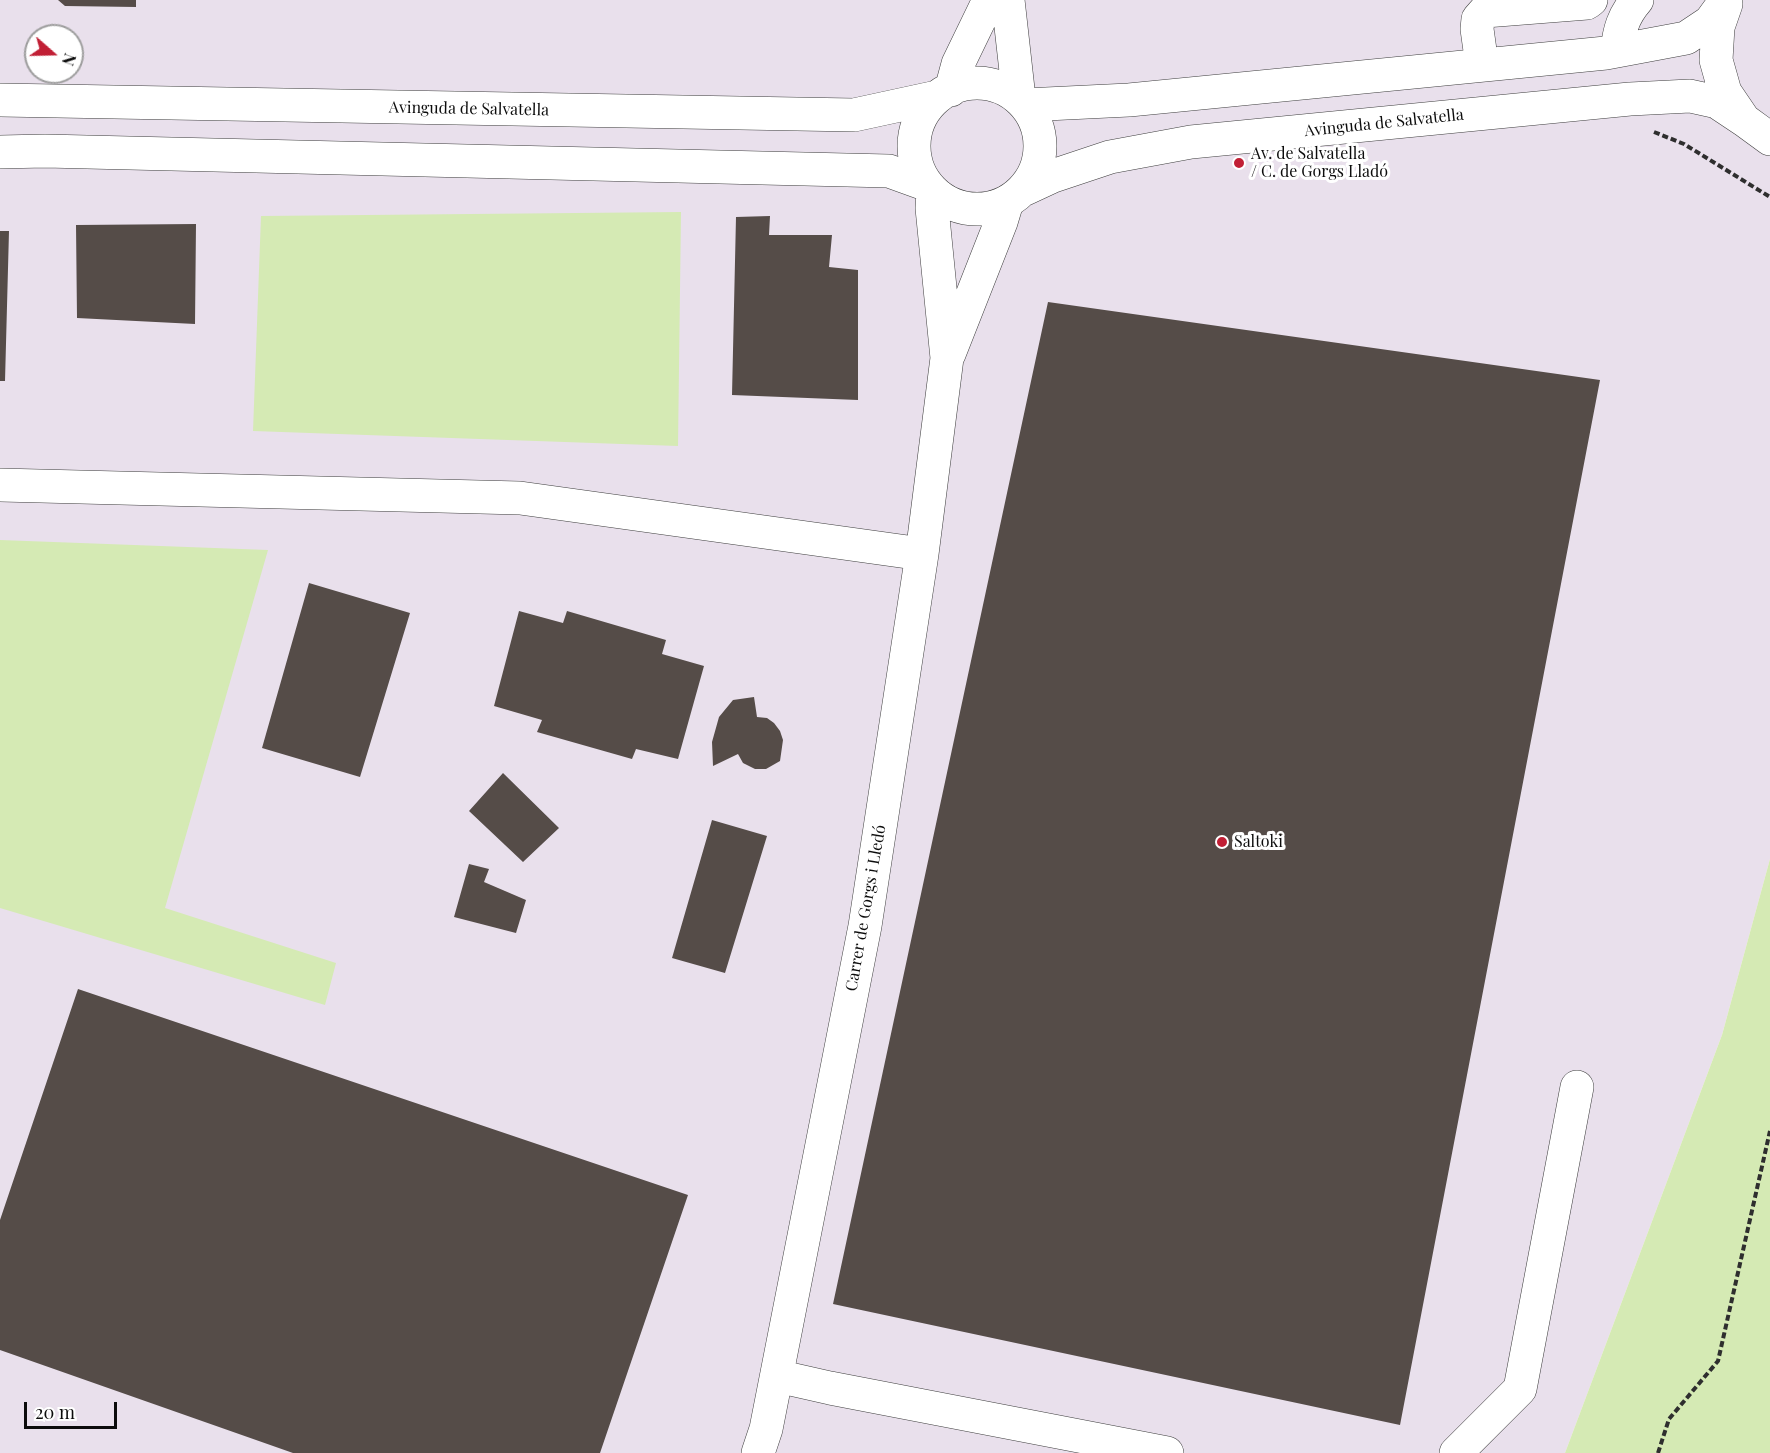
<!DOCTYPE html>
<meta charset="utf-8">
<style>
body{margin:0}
#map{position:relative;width:1770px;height:1453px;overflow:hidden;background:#fff9eb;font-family:"Playfair Display",serif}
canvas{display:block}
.north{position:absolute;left:24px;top:24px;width:60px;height:60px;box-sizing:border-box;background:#fff;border:2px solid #9e9e9e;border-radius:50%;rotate:110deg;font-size:16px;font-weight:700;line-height:24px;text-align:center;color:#0c0c0c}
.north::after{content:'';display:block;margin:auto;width:21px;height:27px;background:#c11f35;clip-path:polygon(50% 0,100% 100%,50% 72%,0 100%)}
.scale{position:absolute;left:24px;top:1402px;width:93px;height:27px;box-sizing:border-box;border:3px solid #0c0c0c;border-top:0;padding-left:8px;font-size:18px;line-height:21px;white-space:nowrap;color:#0c0c0c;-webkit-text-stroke:4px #fff;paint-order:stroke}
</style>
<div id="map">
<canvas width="1770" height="1453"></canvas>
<div class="north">N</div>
<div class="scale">20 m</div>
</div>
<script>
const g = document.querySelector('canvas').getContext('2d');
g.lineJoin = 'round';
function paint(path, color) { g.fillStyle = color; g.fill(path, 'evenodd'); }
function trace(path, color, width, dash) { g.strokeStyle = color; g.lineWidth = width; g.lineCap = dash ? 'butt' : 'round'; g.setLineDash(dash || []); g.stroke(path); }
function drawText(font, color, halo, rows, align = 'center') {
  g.font = font + ' "Playfair Display",serif'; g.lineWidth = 6; g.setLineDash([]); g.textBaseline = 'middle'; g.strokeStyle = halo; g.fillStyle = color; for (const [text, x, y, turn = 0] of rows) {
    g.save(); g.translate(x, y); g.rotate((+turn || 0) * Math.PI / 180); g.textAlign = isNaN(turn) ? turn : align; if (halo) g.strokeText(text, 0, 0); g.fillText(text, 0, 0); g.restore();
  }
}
paint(new Path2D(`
 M0 0H1770V859L1722 1035 1565 1453H0ZM36 36H72V72H36Z`), '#e9e0ec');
paint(new Path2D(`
 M681 212 678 446 253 431 261 216Z
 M0 540 268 550 165 908 336 963 325 1005 0 908Z
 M1770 859V1453H1565L1722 1035Z`), '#d5eab4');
paint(new Path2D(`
 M58 0H136V7L65 6Z
 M770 216 769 235H832L829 267 858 270V400L732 395 736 217Z
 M196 224 195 324 77 318 76 225Z
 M0 231H9L5 381H0Z
 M1048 302 1600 380 1400 1425 833 1304Z
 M309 583 410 613 360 777 262 748Z
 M519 611 563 623 567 611 666 640 662 654 704 666 678 759 636 749 632 759 537 732 542 720 494 706Z
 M754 697 757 717 767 718 774 723 780 731 783 740 780 761 766 769H755L743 763 738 754 713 766 712 742 719 717 733 700Z
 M503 773 559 828 523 862 469 811Z
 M712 820 767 836 725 973 672 958Z
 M469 864 489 869 484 882 526 900 516 933 454 917Z
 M78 989 688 1195 600 1453H293L0 1350V1220Z`), '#554c48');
const minor = new Path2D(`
 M1008 0 1019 98
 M1726 4 1718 27 1716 60 1725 92 1744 120 1770 139
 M1617 51C1619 31 1623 16 1637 0
 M1482 65 1477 29 1478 19 1485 11 1587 3 1591 0
 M914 146a63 63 0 1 1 126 0a63 63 0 1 1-126 0Z
 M951 90 958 64 989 0
 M0 100 854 115 937 97
 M1025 105 1129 100 1606 53 1686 38 1710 22 1726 0
 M0 152 45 151 889 171 925 184
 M1025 189 1053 176 1110 157 1191 142 1630 99 1690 96 1717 102 1744 120
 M949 354 1001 222 1007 202
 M0 485 520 498 922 554
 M777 1376 830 1388 1167 1453
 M758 1453 766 1429 865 926 922 554 947 358 932 208 933 191
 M1456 1453 1520 1389 1577 1087`);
trace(minor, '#3f3f3f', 34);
trace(new Path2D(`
 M1654 132 1684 144 1770 197
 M1658 1453 1669 1419 1718 1361 1770 1131`), '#2e2e2e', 4, [6, 3]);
trace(minor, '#fff', 33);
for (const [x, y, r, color] of [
 [1239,163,6,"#c11f35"],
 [1222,842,6,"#c11f35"]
]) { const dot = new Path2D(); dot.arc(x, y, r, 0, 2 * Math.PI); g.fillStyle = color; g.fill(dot); trace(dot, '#fff', 2); }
drawText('16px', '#0c0c0c', '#fff', [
 ["Avinguda de Salvatella",469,109,1],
 ["Avinguda de Salvatella",1384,123,-6],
 ["Carrer de Gorgs i Lledó",866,908,-80]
]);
drawText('16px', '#0c0c0c', '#fff', [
 ["Av. de Salvatella",1251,154],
 ["/ C. de Gorgs Lladó",1251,172],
 ["Saltoki",1234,842]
], 'left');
</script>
